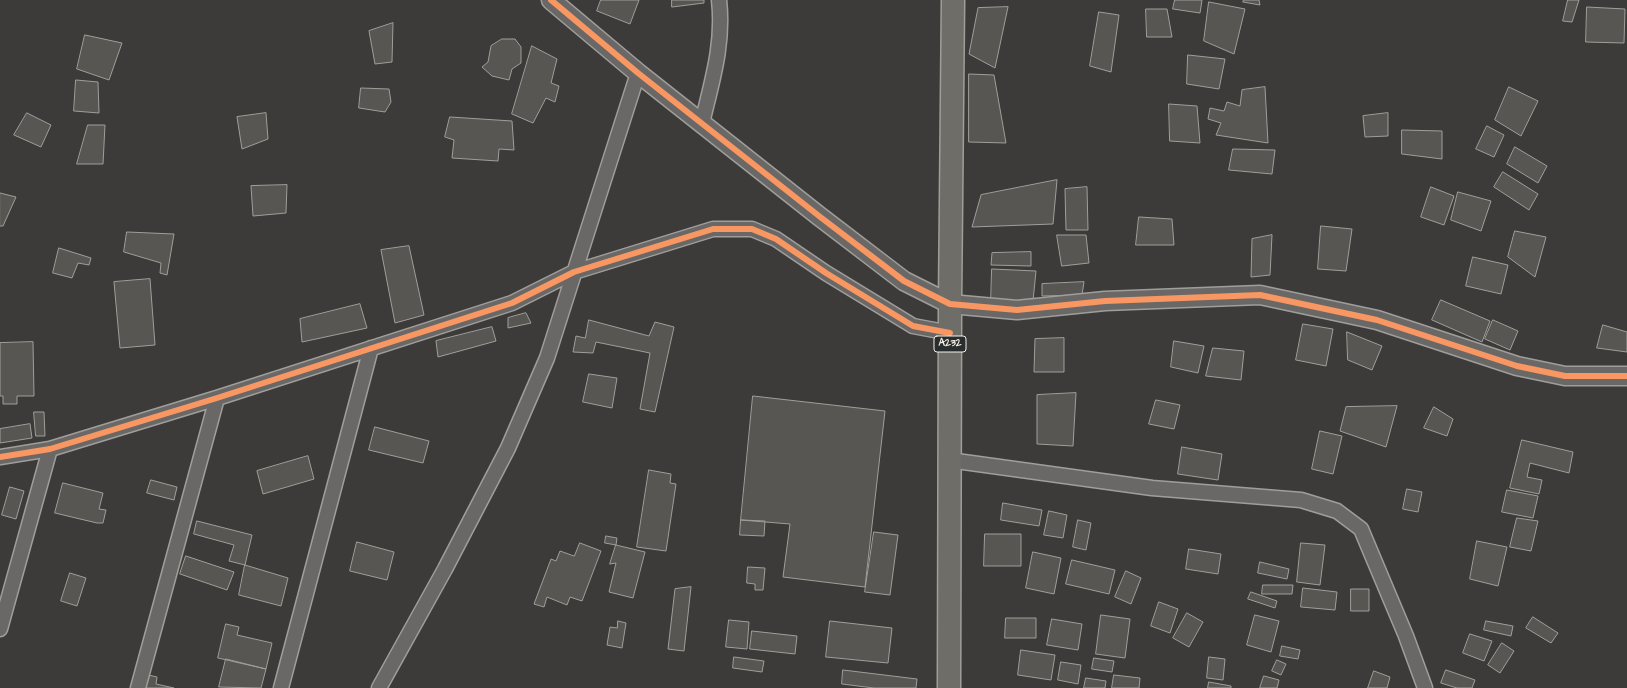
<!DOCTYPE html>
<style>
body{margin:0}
canvas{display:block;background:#3c3b39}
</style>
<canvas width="1627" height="688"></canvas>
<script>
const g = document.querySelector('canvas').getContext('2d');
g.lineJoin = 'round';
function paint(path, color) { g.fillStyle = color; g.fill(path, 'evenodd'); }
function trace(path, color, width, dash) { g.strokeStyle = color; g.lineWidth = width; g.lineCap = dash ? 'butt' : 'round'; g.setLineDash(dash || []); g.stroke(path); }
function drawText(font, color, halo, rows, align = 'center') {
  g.font = font + ' "Architects Daughter",sans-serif'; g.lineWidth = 4; g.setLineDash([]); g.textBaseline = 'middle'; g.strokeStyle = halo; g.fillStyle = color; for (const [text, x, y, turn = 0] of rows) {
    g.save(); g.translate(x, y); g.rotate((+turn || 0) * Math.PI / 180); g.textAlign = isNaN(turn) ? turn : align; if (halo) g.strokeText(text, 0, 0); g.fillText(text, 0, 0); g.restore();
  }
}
const building = new Path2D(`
 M601 0H639L630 24 597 11Z
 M672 0H704V3L672 7Z
 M1175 0H1202L1200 13 1173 9Z
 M1244 0H1259L1260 5 1243 2Z
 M1568 0H1579L1572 22 1563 21Z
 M1209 2 1245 9 1234 54 1204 41Z
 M1008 7 995 68 969 54 978 8Z
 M1587 7 1625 9 1624 43 1586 42Z
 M1146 9H1167L1172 37H1147Z
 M1099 12 1119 15 1111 72 1090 66Z
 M393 23 392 62 375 64 369 31Z
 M85 35 122 43 109 80 77 69Z
 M502 39H515L521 47V63L512 69 509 80 492 76 482 67 488 62 491 46Z
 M532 46 557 59 551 83 559 86 555 102 546 98 533 123 512 114Z
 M1188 55 1225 59 1219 89 1187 84Z
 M969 74 994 75 1006 143 969 142Z
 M76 80 98 82 99 113 74 111Z
 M1265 87 1268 143 1216 135 1221 123 1208 119 1210 108 1224 111 1227 102 1240 106 1242 90Z
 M1509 87 1538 101 1521 136 1495 120Z
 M361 88 389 89 391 102 385 112 359 108Z
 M1169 104 1197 106 1200 143 1170 141Z
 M27 113 51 125 41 147 14 135Z
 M266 113 268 139 242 149 237 117Z
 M1388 113V136L1365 137 1363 116Z
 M450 117 512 121 514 150 499 149 498 161 452 158 454 140 445 137Z
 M88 125H105L103 164H77Z
 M1487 126 1504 135 1494 157 1476 149Z
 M1402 130 1442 131V159L1402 154Z
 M1515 147 1547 166 1538 183 1507 164Z
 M1233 149 1275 150 1272 174 1229 170Z
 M1503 172 1538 194 1529 210 1494 187Z
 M1057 180 1053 224 972 227 981 195Z
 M287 185 286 213 253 216 251 186Z
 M1087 187 1088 230H1066L1065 189Z
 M1431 187 1454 196 1444 225 1421 217Z
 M1458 192 1491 201 1481 231 1451 220Z
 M0 193 16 197 3 226H0Z
 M1139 217 1172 219 1174 245H1136Z
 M1321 226 1352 229 1346 271 1318 269Z
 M1515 231 1546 237 1535 277 1508 257Z
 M127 232 174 234 167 275 160 273 161 263 124 252Z
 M1057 235H1086L1089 263 1062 266Z
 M1272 235 1270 275 1251 277 1252 239Z
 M409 246 424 315 395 323 381 250Z
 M59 248 91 258 89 265 78 263 72 278 53 273Z
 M1031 252V266L991 265 992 253Z
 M1473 257 1508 265 1501 294 1466 286Z
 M992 269 1036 271 1033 301 991 302Z
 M150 279 155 345 120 348 114 282Z
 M1084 282 1082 295 1042 296V284Z
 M1441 300 1490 321 1482 342 1432 320Z
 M360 304 367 328 302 342 300 319Z
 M526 313 531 323 508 328V318Z
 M589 320 649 336 655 322 674 327 655 412 640 409 650 353 596 342 593 353 573 352 576 336 585 338Z
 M1493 320 1518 331 1510 350 1485 339Z
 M1303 324 1333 329 1326 366 1296 360Z
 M1603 325 1627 332V352L1597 348Z
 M492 327 496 341 438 357 436 341Z
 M1347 332 1382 346 1372 370 1348 360Z
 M1064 338V372H1034L1035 339Z
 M1174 341 1204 346 1198 373 1171 367Z
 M33 342 34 396H17V404H3V396H0V343Z
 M1213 348 1244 351 1241 380 1206 376Z
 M589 374 617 378 612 408 583 402Z
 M1076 393 1073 446 1037 444V395Z
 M753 396 885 411 865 587 783 577 790 524 741 520Z
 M1156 400 1180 405 1174 429 1149 424Z
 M1397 406 1386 447 1340 431 1346 407Z
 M1434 407 1453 419 1447 436 1424 428Z
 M34 412H44L45 436H36Z
 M30 424 32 438 0 443V429Z
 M375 427 429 441 423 463 369 450Z
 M1320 431 1342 436 1333 474 1312 469Z
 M1522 440 1573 452 1569 473 1530 463 1527 477 1542 480 1539 494 1510 488Z
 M1182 447 1222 454 1218 480 1178 474Z
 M308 456 314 479 263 494 257 471Z
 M649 470 671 474 670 483 676 484 666 551 637 547Z
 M151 480 177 487 174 500 147 493Z
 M63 483 103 493 99 509 106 510 103 523H97L55 513Z
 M10 487 24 491 16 519 2 515Z
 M1407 489 1422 492 1418 512 1403 509Z
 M1507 490 1538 496 1533 518 1502 512Z
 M1003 503 1042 510 1039 526 1001 520Z
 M1049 511 1067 515 1063 538 1044 535Z
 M1517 518 1538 521 1531 551 1510 547Z
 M741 520 765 521 764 536 740 535Z
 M1078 520 1091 523 1086 550 1073 547Z
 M197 521 252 535 245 565 229 561 234 545 194 534Z
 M874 532 898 535 890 595 865 592Z
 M985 534H1021V566H984Z
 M606 536 617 538 616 545 605 543Z
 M1477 541 1507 547 1498 586 1470 579Z
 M357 542 394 552 387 580 350 571Z
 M580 543 601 551 582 601 570 597 567 605 547 597 544 607 534 604 551 559 556 561 560 551 574 556Z
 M1301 543 1325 545 1320 585 1297 582Z
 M616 545 645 552 633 598 609 592 616 563 610 564Z
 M1189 549 1221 554 1218 574 1186 569Z
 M1033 552 1061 558 1054 594 1026 588Z
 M186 556 234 572 227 590 180 574Z
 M1072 560 1115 570 1109 594 1066 584Z
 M1260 562 1289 569 1287 579 1258 573Z
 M245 565 288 578 281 606 239 595Z
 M748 567 765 568 763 590H755V584L747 583Z
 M1126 571 1141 578 1131 604 1115 597Z
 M70 573 86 578 77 606 61 601Z
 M1263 585H1293L1292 594H1262Z
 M691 587 684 651 668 649 675 589Z
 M1303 588 1337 592 1335 610 1301 607Z
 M1351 589H1369V611H1351Z
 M1251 592 1277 601 1275 608 1248 599Z
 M1159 602 1178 609 1170 633 1151 626Z
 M1187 613 1203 622 1189 647 1173 638Z
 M1101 615 1130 619 1125 658 1096 654Z
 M1255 615 1279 621 1271 652 1247 645Z
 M1533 617 1558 633 1551 643 1526 628Z
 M1006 618H1036V638H1005Z
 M1052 619 1082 624 1078 650 1047 645Z
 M729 620 749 622 747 649 726 647Z
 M618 621 626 623 622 648 607 645 610 627 617 628Z
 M830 621 892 628 888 663 826 657Z
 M1486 621 1513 626 1511 636 1484 630Z
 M226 624 239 627 237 635 272 643 266 669 218 658Z
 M752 631 797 636 795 654 750 649Z
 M1470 634 1492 641 1484 661 1463 653Z
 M1502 643 1514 651 1500 673 1488 665Z
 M1282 646 1300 650 1298 659 1280 656Z
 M1021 650 1055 655 1051 680 1018 675Z
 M734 657 764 661 762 672 733 668Z
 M1209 657 1225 659 1223 680 1207 678Z
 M1094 658 1114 661 1112 672 1092 669Z
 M226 659 266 669 261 688 219 687Z
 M1277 660 1286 664 1281 675 1272 671Z
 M1061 662 1081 665 1078 684 1058 680Z
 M843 670 917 679 916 688H874L842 684Z
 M1446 670 1475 680 1472 688H1457L1441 683Z
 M1374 671 1390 677 1387 688H1368Z
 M144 674 157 677 156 684 174 688H141Z
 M1114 675 1140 678 1139 688H1112Z
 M1264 676 1279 680 1277 688H1260Z
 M1086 678 1106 681 1105 688H1084Z
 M1209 682 1231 686V688H1208Z`);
paint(building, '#585652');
trace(building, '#9f9e9b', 1);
const minor = new Path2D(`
 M702 123C712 81 724 44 719 0
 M0 457 50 449 217 398 512 303 574 272 713 229H752L776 239 826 273 913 326 950 333
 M949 460 1152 488 1301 500 1337 511 1361 529 1406 636 1425 688
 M0 629 50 449
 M138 688 217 398
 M281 688 371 348
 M379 688 445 569 508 448 547 358 638 73`);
const tertiary = new Path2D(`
 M551 0 638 73 819 216 904 281 950 304 1017 310 1105 301 1260 295 1377 320 1517 366 1565 376H1627`);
const primary = new Path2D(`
 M949 688 950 304 953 0`);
trace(minor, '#9f9e9b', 17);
trace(tertiary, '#9f9e9b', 21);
trace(primary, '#9f9e9b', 25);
trace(minor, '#696866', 14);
trace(tertiary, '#696866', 18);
trace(primary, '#6e6d68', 22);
trace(new Path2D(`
 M551 0 638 73 819 216 904 281 950 304 1017 310 1105 301 1260 295 1377 320 1517 366 1565 376H1627
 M0 457 50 449 217 398 512 303 574 272 713 229H752L776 239 826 273 913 326 950 333`), '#f99763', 6);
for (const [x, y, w] of [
 [950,344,32]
]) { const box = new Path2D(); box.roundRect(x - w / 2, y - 8, w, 16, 3); g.fillStyle = '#2a2d2e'; g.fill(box); trace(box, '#f4f1e8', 1); }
drawText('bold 10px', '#f4f1e8', null, [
 ["A232",950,344]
]);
</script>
